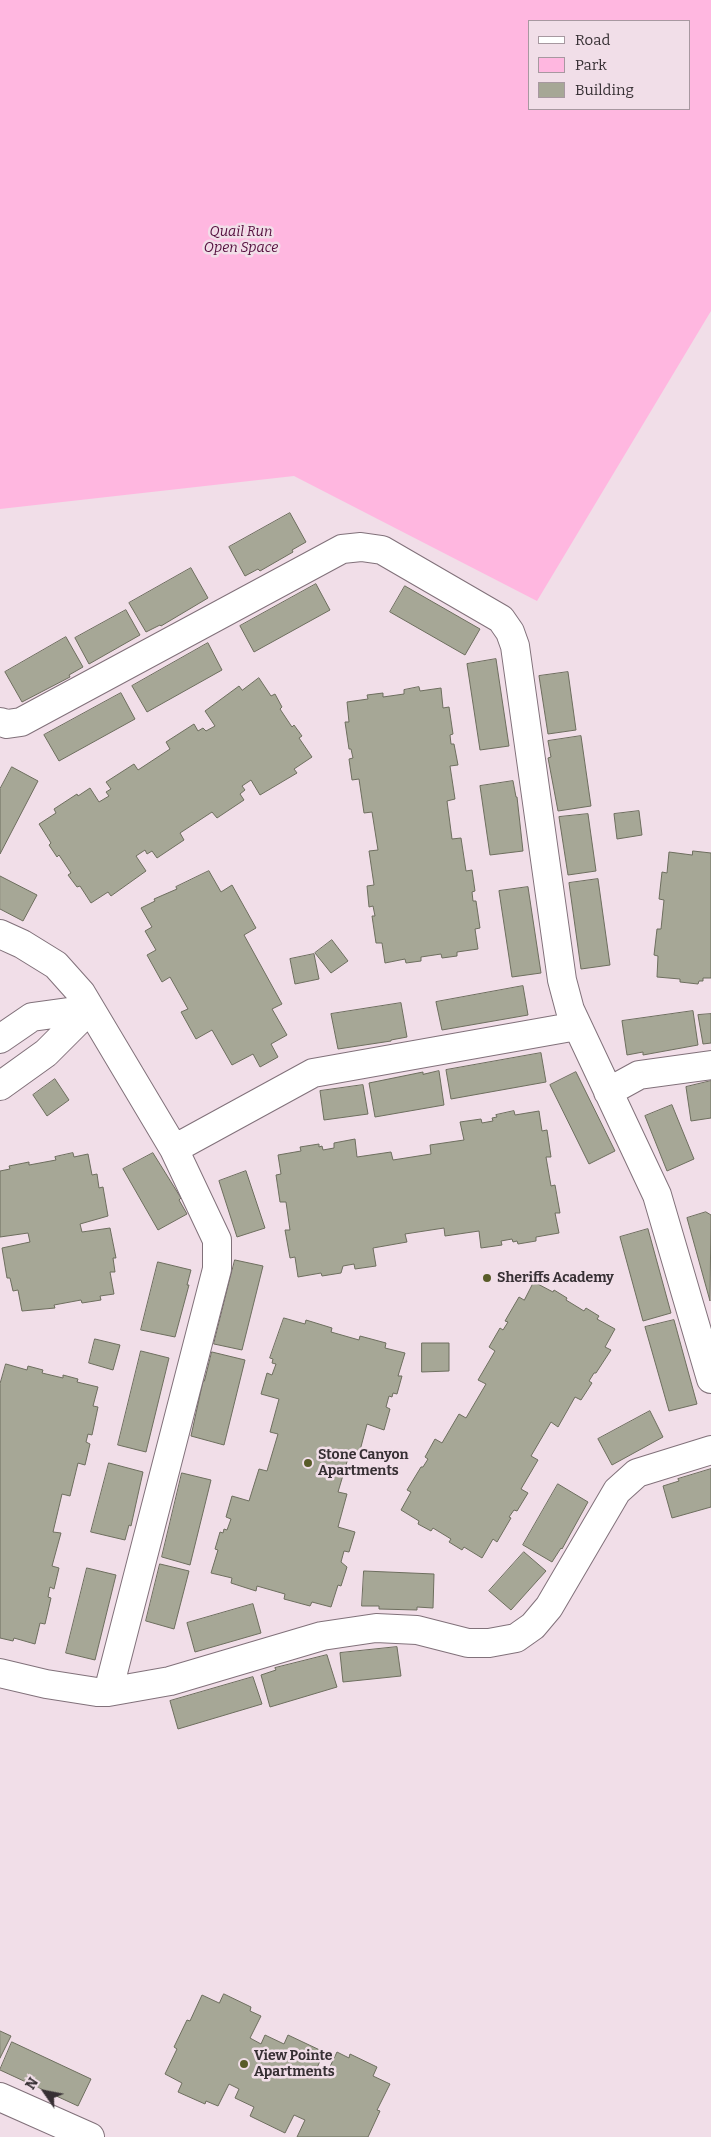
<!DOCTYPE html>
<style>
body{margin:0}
#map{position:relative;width:711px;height:2137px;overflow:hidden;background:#f1dee8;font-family:Bitter,serif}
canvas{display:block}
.legend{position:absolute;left:528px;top:20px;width:162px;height:90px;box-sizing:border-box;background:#f1dee8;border:1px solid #a798a0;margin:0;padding:6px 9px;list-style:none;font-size:15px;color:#373034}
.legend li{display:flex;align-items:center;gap:10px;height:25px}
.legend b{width:25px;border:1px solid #a798a0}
.north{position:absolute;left:20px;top:2067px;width:50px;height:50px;-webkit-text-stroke:4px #f1dee8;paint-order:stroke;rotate:303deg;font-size:14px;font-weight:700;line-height:20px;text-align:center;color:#373034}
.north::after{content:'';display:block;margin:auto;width:18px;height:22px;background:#373034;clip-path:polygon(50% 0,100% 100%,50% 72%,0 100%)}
</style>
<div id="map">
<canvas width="711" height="2137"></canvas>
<ul class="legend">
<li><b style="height:6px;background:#fff"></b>Road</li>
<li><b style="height:14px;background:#ffb7e0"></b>Park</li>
<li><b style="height:14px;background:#a6a796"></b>Building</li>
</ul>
<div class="north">N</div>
</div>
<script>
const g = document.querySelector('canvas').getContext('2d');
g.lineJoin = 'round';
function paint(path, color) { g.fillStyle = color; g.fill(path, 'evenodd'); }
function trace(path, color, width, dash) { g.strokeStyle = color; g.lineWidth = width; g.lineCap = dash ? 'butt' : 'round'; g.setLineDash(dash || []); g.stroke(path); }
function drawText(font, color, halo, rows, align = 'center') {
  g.font = font + ' Bitter,serif'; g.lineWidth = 5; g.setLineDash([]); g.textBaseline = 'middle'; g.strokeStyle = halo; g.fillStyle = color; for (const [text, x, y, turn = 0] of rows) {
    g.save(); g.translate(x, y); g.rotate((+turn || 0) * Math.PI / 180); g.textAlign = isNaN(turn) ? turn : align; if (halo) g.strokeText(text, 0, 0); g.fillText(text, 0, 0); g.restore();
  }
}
paint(new Path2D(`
 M0 0H711V311L537 601 294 476 0 509ZM530 21H690V109H530Z`), '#ffb7e0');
const building = new Path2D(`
 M290 513 306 542 292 550 293 552 260 571 258 569 245 576 229 547Z
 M191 568 208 598 161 626 160 625 146 632 129 603Z
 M316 584 330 610 254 652 240 626Z
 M405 586 480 629 465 655 390 612Z
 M126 610 140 635 89 664 75 638Z
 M66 637 83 667 69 675 70 677 22 702 5 672Z
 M208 643 222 670 147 712 132 686Z
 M496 659 509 746 480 750 467 664Z
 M568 672 576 730 548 734 539 676Z
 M259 678 271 696 275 694 282 707 280 709 292 727 294 725 302 736 299 738 312 757 294 769 297 773 260 795 251 780 242 786 245 790 240 794 244 800 217 818 212 812 180 833 184 840 157 858 152 851 147 854 145 850 136 856 146 871 111 896 108 892 91 903 80 886 77 887 68 875 71 873 59 855 57 857 49 845 51 843 39 824 56 813 54 809 77 794 78 796 90 788 99 802 109 796 106 792 111 789 106 782 134 764 138 770 170 749 166 742 194 724 198 731 203 728 206 731 215 726 205 711 239 686 242 690Z
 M419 687 420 691 441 688 443 708 449 707 453 734 450 735 451 744H454L458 765 450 766 455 799 447 801 452 839 461 838 466 871 472 870 475 891 472 892 473 901H476L480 928 475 929 478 949 457 952V956L442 958 441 954 421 957V961L406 963 405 959 385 963 382 943H376L372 916H375L373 906 369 907 367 886 374 885 369 851 378 850 372 812 364 813 359 779 352 780 349 759 353 758 351 749H349L345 722H349L347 702 368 699 367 695 383 693V697L404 694V690Z
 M121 693 135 719 59 761 44 735Z
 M581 736 591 806 558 811 548 758 551 757 548 741Z
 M12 767 38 781 0 854V789Z
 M513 781 516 797H517L523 851 490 855 480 786Z
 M639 811 642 835 617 839 614 814Z
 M588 814 596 871 568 875 559 817Z
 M693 851 711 853V978H703V981H699L698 984 680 982V979L657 977 658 956 654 955 657 929H661L664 900 659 899 662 872 667 873 669 852 692 855Z
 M209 871 221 892 232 885 256 928 244 935 282 1004 272 1009 287 1035 271 1044 278 1057 260 1067 253 1054 232 1065 212 1030 196 1039 181 1012 188 1009 170 977 162 982 147 955 156 950 145 931 152 927 141 908 155 901 154 899 177 889 176 887Z
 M0 876 37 895 23 921 0 909Z
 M598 879 610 965 581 969 569 883Z
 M528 887 541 973 512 977 499 891Z
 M332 940 348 961 331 973 315 953Z
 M314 954 319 979 295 984 290 959Z
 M523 986 528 1015 442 1030 436 1002Z
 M401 1003 407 1037 391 1040V1041L338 1049 331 1014Z
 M693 1011 698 1045 643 1055V1052L627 1055 622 1021Z
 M711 1014V1043L703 1044 698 1015Z
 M541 1053 546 1082 451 1099 446 1070Z
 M439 1071 444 1105 375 1117 369 1083 423 1072V1074Z
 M576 1072 615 1151 589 1164 550 1085Z
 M55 1079 69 1100 47 1116 33 1095Z
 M711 1081V1118L691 1121 686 1087Z
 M363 1085 368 1114 324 1120 320 1091Z
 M672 1105 694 1159 667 1171 645 1116Z
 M514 1111 515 1115 539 1111 542 1131 547 1130 551 1157H546L551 1186 555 1185 560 1213H555L559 1233 536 1237V1241L518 1244 517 1241 513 1242 512 1239 501 1241 502 1245 481 1248 479 1231 445 1236 444 1228 405 1234 407 1242 373 1248 376 1266 355 1269 354 1264 343 1266 341 1273 322 1276 321 1273 298 1277 295 1257 290 1258 285 1230H290L286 1202H280L276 1175 281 1174 278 1155 301 1151 300 1147 319 1144V1147L322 1146 323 1150 334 1148V1143L355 1139 357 1157 391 1152 393 1160 431 1154 430 1145 464 1140 460 1122 481 1119 482 1123 493 1121 492 1118 497 1117 496 1115Z
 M73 1153 74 1157 88 1154 92 1175 97 1174 99 1188 103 1187 108 1216 80 1224 82 1232 110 1228 116 1258H113L115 1272H110L114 1294 100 1296 101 1300 82 1303 81 1300 54 1305 55 1308 22 1311 18 1290 13 1291 10 1278H7L2 1248 30 1242 28 1233 0 1237V1171L10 1169 9 1166 29 1162V1165L56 1160 55 1157Z
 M153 1153 181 1198 179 1200 187 1214 158 1230 123 1169Z
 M246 1171 265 1228 237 1237 219 1181Z
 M706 1212 711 1215 710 1301 687 1218Z
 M648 1229 671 1313 643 1321 620 1237Z
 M235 1260 263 1266 242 1350 214 1344Z
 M158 1262 191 1270 187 1285H189L175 1337 141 1330Z
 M534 1282 553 1292 554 1290 567 1298 566 1300 584 1311 586 1308 599 1316 597 1319 615 1329 605 1347 611 1350 596 1373H594L589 1381 592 1383 581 1400 575 1397 558 1427 551 1422 531 1456 538 1460 521 1489 528 1493 517 1511 514 1510 509 1517 511 1518 497 1542 493 1539 482 1558 464 1547 462 1550 449 1542 451 1539 433 1528 431 1531 418 1524 419 1521 401 1510 411 1492 407 1490 421 1467H423L428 1459 425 1457 435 1439 442 1443 459 1414 466 1418 486 1384 478 1380 495 1351 489 1347 500 1328 503 1330 508 1322 505 1321 519 1297 524 1300Z
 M284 1318 305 1324 306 1320 332 1328 331 1332 359 1340 360 1336 386 1343 385 1348 405 1353 398 1376H402L397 1394 393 1393 392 1397 389 1396 386 1407 390 1409 384 1430 367 1424 358 1458 349 1455 338 1492 347 1494 338 1527 355 1532 349 1552 344 1551 341 1562 347 1567 341 1586 338 1585 331 1607 312 1602 310 1606 284 1599 285 1594 257 1586 256 1591 231 1583 232 1578 211 1573 218 1550 215 1549 220 1532 223 1533 224 1529 227 1530 231 1519 226 1517 232 1496 249 1501 259 1469 267 1471 278 1434 270 1432 279 1399 261 1394 267 1373 272 1375 276 1364 272 1363 273 1359 270 1358Z
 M674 1320 697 1404 669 1411 645 1327Z
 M95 1339 120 1345 113 1370 89 1363Z
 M422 1343H449V1371L422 1372Z
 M141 1351 169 1358 146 1452 118 1445Z
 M212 1352 245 1360 224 1445 191 1436 203 1381H204Z
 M6 1364 27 1370 28 1366 43 1370 42 1373 63 1378V1375L78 1379 77 1382 98 1387 93 1406 98 1407 92 1435 88 1434 86 1442 90 1444 85 1465 78 1463 70 1496 62 1494 53 1532 61 1533 52 1566 59 1568 54 1589 50 1587 48 1597 51 1598 45 1624 40 1623 35 1644 14 1638 13 1641 0 1638V1384Z
 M650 1411 663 1437 612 1465 598 1439Z
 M109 1463 143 1472 131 1526 129 1525 125 1540 91 1532Z
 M711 1469V1507L672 1518 663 1486 679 1481 678 1479Z
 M182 1473 211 1480 190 1565 162 1557Z
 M558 1484 588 1502 562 1549 561 1548 552 1562 523 1545Z
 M524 1552 546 1571 511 1610 489 1591Z
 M160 1564 189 1571 174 1629 146 1621Z
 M87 1568 116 1575 95 1660 66 1653Z
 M364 1571 434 1574 433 1608 417 1607V1610L379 1609V1606H362Z
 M253 1604 261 1633 195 1652 187 1623Z
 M397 1647 401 1676 343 1682 340 1653Z
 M327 1655 337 1687 270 1707 261 1675 276 1670 275 1668Z
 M253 1677 262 1704 178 1729 170 1701Z
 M224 1994 251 2007 250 2011 261 2016 250 2038 261 2044 265 2035 284 2044 288 2035 324 2052 316 2070 326 2075 337 2052 349 2058 350 2054 377 2067 373 2076 390 2084 377 2110 380 2111 368 2137H297L305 2120 294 2115 285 2133 250 2116 254 2107 235 2098 239 2089 229 2084 218 2106 206 2101 205 2104 178 2092 182 2083 165 2074 177 2049 174 2047 187 2020 190 2021 202 1995 219 2003Z
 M0 2031 11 2036 0 2058Z
 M12 2042 91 2079 78 2106 0 2070Z`);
paint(building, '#a6a796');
trace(building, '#6d6e5e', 1);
const minor = new Path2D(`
 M0 722 7 724 21 722 342 549 361 547 382 550 501 619 510 632 515 646 562 980 570 1010 657 1195 711 1379
 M0 934 22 944 56 965 81 993 174 1149 217 1240V1269L108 1692
 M0 1039 32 1017 90 1009
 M0 1086 46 1053 90 1009
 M608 1092 639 1075 711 1065
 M174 1149 313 1073 577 1026
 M0 1673 46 1684 97 1692H108L170 1681 322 1636 376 1628 417 1630 468 1643H489L516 1638 533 1626 549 1607 617 1491 637 1473 711 1450
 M0 2097 90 2137`);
trace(minor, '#81717a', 30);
trace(minor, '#fff', 28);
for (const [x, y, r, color] of [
 [487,1278,5,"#595b28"],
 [308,1463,5,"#595b28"],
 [244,2064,5,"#595b28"]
]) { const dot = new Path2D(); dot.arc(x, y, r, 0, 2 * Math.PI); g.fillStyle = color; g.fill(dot); trace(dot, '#f1dee8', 2); }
drawText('italic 14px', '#540f3e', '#f1dee8', [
 ["Quail Run",241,232],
 ["Open Space",241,248]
]);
drawText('bold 14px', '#373034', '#f1dee8', [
 ["Sheriffs Academy",497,1278],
 ["Stone Canyon",318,1455],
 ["Apartments",318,1471],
 ["View Pointe",254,2056],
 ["Apartments",254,2072]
], 'left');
</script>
